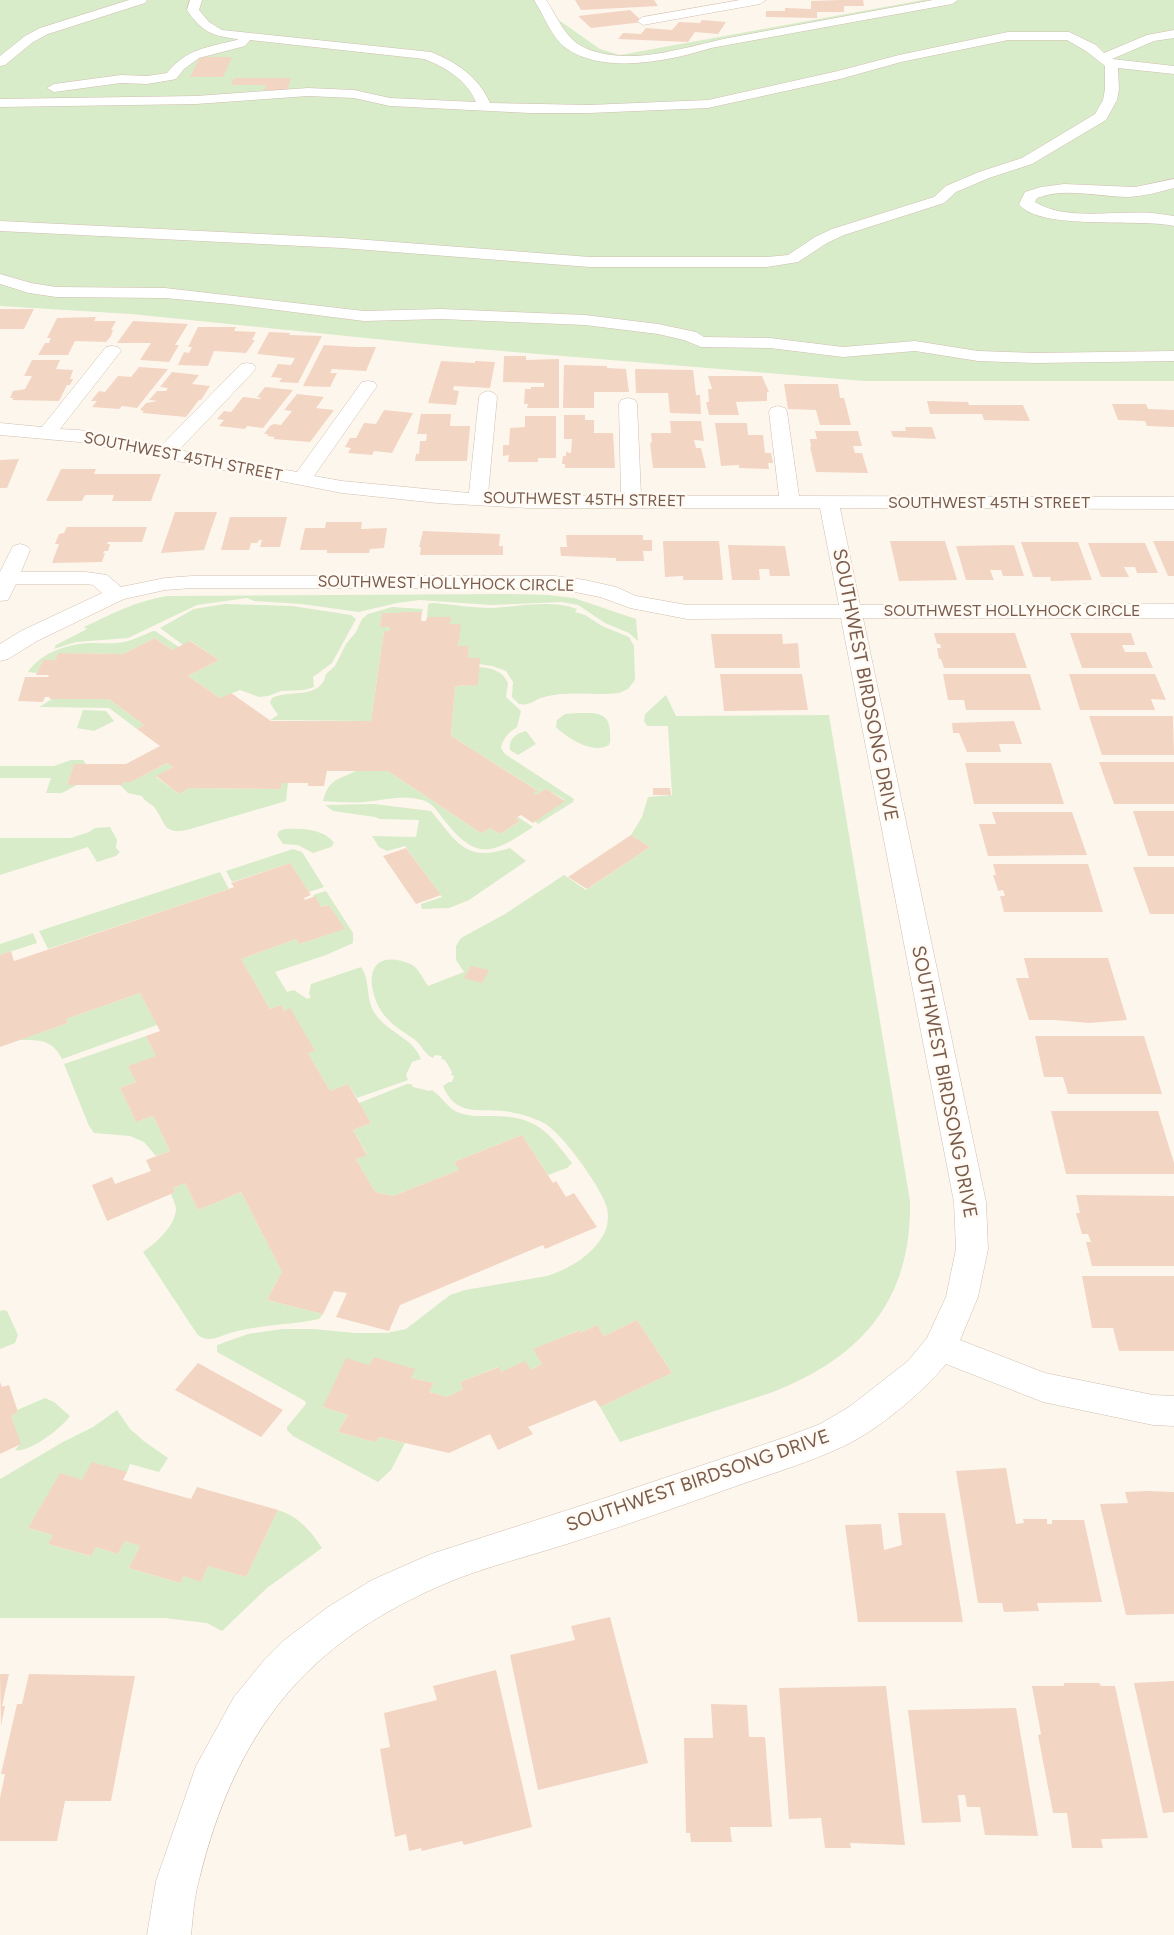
<!DOCTYPE html>
<style>
body{margin:0}
canvas{display:block;background:#fdf6ec}
</style>
<canvas width="1174" height="1935"></canvas>
<script>
const g = document.querySelector('canvas').getContext('2d');
g.lineJoin = 'round';
function paint(path, color) { g.fillStyle = color; g.fill(path, 'evenodd'); }
function trace(path, color, width, dash) { g.strokeStyle = color; g.lineWidth = width; g.lineCap = dash ? 'butt' : 'round'; g.setLineDash(dash || []); g.stroke(path); }
function drawText(font, color, halo, rows, align = 'center') {
  g.font = font + ' Figtree,sans-serif'; g.lineWidth = 5; g.setLineDash([]); g.textBaseline = 'middle'; g.strokeStyle = halo; g.fillStyle = color; for (const [text, x, y, turn = 0] of rows) {
    g.save(); g.translate(x, y); g.rotate((+turn || 0) * Math.PI / 180); g.textAlign = isNaN(turn) ? turn : align; if (halo) g.strokeText(text, 0, 0); g.fillText(text, 0, 0); g.restore();
  }
}
paint(new Path2D(`
 M0 0H540L550 14 600 49 620 55 923 0H1174V381H864L454 347 131 314 0 306Z
 M510 594 548 595 574 598 636 619 638 641 629 633 605 623 578 605 562 602 491 605 420 600 397 603 359 612 301 604 254 601 247 598 197 605 128 638 76 642 54 649 56 645 87 629 84 627C111 614 136 601 167 596Z
 M432 603C452 604 471 608 491 608 518 607 550 599 577 609L575 612 585 615 602 626 629 637 634 646 635 680 628 689 619 693C594 696 566 690 541 698 533 701 529 706 519 704L512 697 513 682 506 671 492 666 479 664 468 658 469 646H458L460 624H450L427 617 428 604Z
 M225 604 292 606 351 615 356 619 332 663 313 677 314 687 304 690 281 691 268 696 259 697 240 690 220 698 188 676 219 660 191 641 183 645 160 628 194 609Z
 M392 607 423 609 422 612 382 614 380 627H390V631H384L371 721 270 720 278 715 270 703 272 698C290 689 321 700 326 674L335 666 346 644 356 632 362 619 368 614Z
 M153 631H155L179 647 172 650 155 638 123 654 58 653 55 660H43L37 673 28 672C41 652 70 643 93 643 103 643 114 644 124 642 134 640 143 635 153 631Z
 M479 667C492 668 503 671 508 683L506 697 521 711 517 727C509 732 503 738 501 748L505 754 574 799 573 802 538 824 535 821 565 800 546 789 536 795 533 793 537 790 451 736 455 686H465Z
 M666 695 676 716 829 715 910 1201C912 1300 862 1357 773 1392L620 1442 600 1407 672 1373 637 1320 604 1336 597 1325 580 1333 579 1330 534 1349 542 1364 531 1370 501 1372 498 1367 460 1382 463 1389 447 1397 429 1392 434 1383 411 1378 414 1369 374 1358 369 1365 323 1407 348 1415 338 1432 375 1442 379 1437 405 1443 391 1470 378 1482 293 1436 287 1430V1427L306 1404 305 1401 217 1352V1345L248 1334 282 1329H313L355 1333H387L406 1329 450 1295 465 1290 547 1276C568 1269 590 1257 602 1237 608 1228 609 1219 607 1208 602 1188 562 1133 544 1123 532 1117 518 1113 504 1111 478 1109 455 1116 443 1086L449 1082H452L454 1076 451 1075 452 1072 445 1060 441 1059 442 1056 435 1055 433 1058C424 1054 422 1045 414 1039 402 1031 387 1022 380 1009 369 990 364 955 397 960 403 961 410 963 415 967 420 972 424 980 428 986L464 972 456 960V946L461 938 505 914 564 875 586 890 650 847 631 835 642 817 648 797 672 795 668 726H647L644 721 645 714Z
 M52 699H109L144 725 137 729 109 708 39 707Z
 M83 710 106 711 114 721 94 731 77 728Z
 M578 713C595 713 610 711 610 733 610 738 611 741 609 745 594 755 567 738 556 727L557 720 565 714Z
 M526 731 536 744 518 755 510 750C508 739 517 733 526 731Z
 M71 760H83L86 764H74L67 785H77L62 793H46L51 778H0V766H54Z
 M167 763 173 767 156 777 179 794 189 788 281 789 282 783H288L286 801 187 830C161 835 166 821 154 807 149 802 145 802 142 796L128 793 120 785 123 782H131Z
 M356 771H388L481 833 490 828 500 834 520 821 516 818 518 817 533 827C493 853 478 863 444 820 437 811 433 803 422 800 402 795 385 800 365 802 351 803 337 802 323 801 329 779 337 780 356 771Z
 M374 804 431 811C457 842 465 863 510 848L526 861 469 900 449 908 422 909 421 904 442 897 405 846 387 851 379 847 372 836 416 837 419 820 380 819 375 817 333 811 325 805Z
 M110 827 117 840 116 848 120 852 116 856 97 862 88 847 0 875V838H71L89 832 95 828Z
 M285 829C301 828 325 829 334 843L331 847 313 853 298 845 283 844 277 835 279 831Z
 M293 849 302 852 324 887 309 892 290 863 232 882 226 871Z
 M220 872 229 889 48 949 39 931Z
 M326 891 353 933V943L326 955 275 972 287 992 294 990 307 999 311 997 309 994 311 984 361 967C371 981 365 1001 376 1015 389 1033 413 1038 421 1059L412 1062 406 1075 408 1080 357 1098 348 1084 330 1091 308 1053 314 1051 289 1009 284 1011 281 1005 270 1009 241 959 296 939 299 944 344 929 329 905 321 907 313 895Z
 M33 933 37 943 0 955V944Z
 M140 993 157 1025 62 1059C52 1039 39 1040 19 1040L68 1023 66 1019Z
 M146 1036 156 1056 136 1082 120 1088 136 1122 153 1116 170 1151 156 1156 144 1142 130 1136 94 1133 89 1126 64 1064Z
 M407 1084H411L413 1087 429 1091 432 1090C441 1096 447 1106 455 1111 467 1117 481 1116 493 1116 537 1116 548 1132 572 1163L567 1168 548 1175 522 1135 454 1162 459 1170 393 1196 375 1192 356 1159 367 1154 353 1130 371 1123 359 1103Z
 M185 1183 198 1210 241 1192 282 1272 267 1300 323 1314 319 1319C286 1326 252 1324 219 1337 211 1340 203 1340 197 1334L143 1252C156 1243 174 1227 176 1210 176 1205 173 1199 171 1194L175 1192 173 1188Z
 M3 1310 7 1311 18 1335 15 1343 0 1349V1311Z
 M45 1398 54 1402 70 1416C63 1427 28 1454 15 1450L20 1444 11 1416 18 1412 17 1410Z
 M117 1410 130 1429 145 1442 168 1458 159 1472 130 1464 127 1472 82 1480 60 1474 28 1528 53 1535 48 1544 90 1556 96 1547 118 1554 125 1541 140 1546 129 1568 180 1583 184 1576 201 1581 208 1566 246 1577 278 1510C298 1516 311 1531 322 1548L267 1588 222 1631 207 1623 164 1618H0V1479L63 1442 93 1427Z`), '#d8ecc9');
paint(new Path2D(`
 M575 0H654L658 6 581 10Z
 M841 0H863L864 6H844V12H817V18L766 17V11H785V8L811 9V1Z
 M630 10 643 22 591 28 578 16Z
 M702 20 726 22 718 34 695 32 688 42 618 39 623 33 641 34 646 28 672 30 679 22 700 23Z
 M200 57H232L223 77H190Z
 M234 78H291L287 90H264L266 85H231Z
 M0 309H34L24 329H0Z
 M96 317 94 321H116L111 330H113L111 336 106 342 75 341 68 355H38L45 343H49L51 338H47L57 318Z
 M133 321 188 324 175 345H179L169 362 140 360 151 343H117Z
 M198 327H236L234 331 256 332 252 340H255L246 353 214 351 208 366 178 365 184 352 189 353 192 347H188Z
 M269 332 290 333 289 335 322 336 298 383 279 382 282 378 271 377 278 364 291 365 295 358 257 354Z
 M324 345 357 347H376L366 371 332 369 330 373H337L330 387 303 386Z
 M504 356H526V360L559 359V408H527L528 404H524L525 389H531V387H544V383L503 382Z
 M32 360H60L56 369 73 370 70 379H73L70 385H67L59 401 12 400 14 398H10L13 391 25 389 32 376H24Z
 M441 361 475 363V361L495 362 490 388 454 386 453 390 459 391 456 405 428 403Z
 M564 365 607 366V368L626 369 629 392H594V408H563Z
 M139 367 168 369 137 408 122 406 119 409 92 407 97 401H91L99 391 105 392 118 376 131 377Z
 M635 369 693 370 696 395H700L701 414 670 413 668 393H636Z
 M172 372 199 375 192 384 210 386 201 400H199L186 417 142 413 144 411 140 410 146 403 158 401 149 400 157 391H166L168 388 160 387Z
 M708 376H762L769 392H767V401L736 402 739 415H709L706 402H709L708 389H712Z
 M784 384H838L840 398H844L851 425H820L816 410 788 409Z
 M265 387 293 390 263 428 247 426 245 429 219 426 224 420 217 419 224 411 231 412 243 397 260 399 261 398 257 397Z
 M297 394 324 397 316 408 334 410 310 442 273 439 275 437 267 436 268 434H264L270 426 274 424 281 425 292 411 284 410Z
 M927 401 968 402 969 405H1023L1030 421 984 420 982 414H930Z
 M1112 404H1146L1148 409 1174 410V427L1147 426 1145 421 1118 420Z
 M384 410 413 413 392 453 374 451 372 455 348 453 351 448 345 447 350 438H356L364 423 376 424Z
 M421 414H451L450 426H470L467 461H415L416 454H419L420 441H426L427 434H417Z
 M564 415H585V420H594V433H613L615 468H565V464H562L563 456H566V452L571 453 572 439H564Z
 M525 416H556V458H538V462H508L509 455 503 456V445H509L510 428 525 427Z
 M670 421H701L704 441 694 440 696 448H701L706 468H653L650 443 652 442 651 433H671Z
 M715 423H747L748 435H763L765 453H771L773 463H768L769 469 739 468V465L721 466Z
 M905 427H932L936 439 893 437 891 431H906Z
 M815 431H858L862 446H853L855 453H862L868 473 816 472 810 447H811L810 439H817Z
 M19 459 7 488H0V460Z
 M61 469H96L94 474H161L151 501H112L114 495H85L82 501H46Z
 M175 512H217L204 550 161 553Z
 M230 517H287L280 547H260L262 540H259L257 543H251L249 550H221Z
 M326 522H362L361 529 387 528 384 548 370 549 369 553H327V550H300L305 528H325Z
 M67 527H147L142 542H108L107 544H110L108 551H104L103 553H105L102 562 52 563 59 544H55L59 534 64 533Z
 M423 531 500 534 499 546H503V555H420L421 547H419Z
 M566 535H643V540H652V551H643L644 561H616V558L561 556 560 547H567Z
 M663 541H719L723 580H683V576L665 577Z
 M890 541H945L957 580 899 581Z
 M1153 541H1174V576H1168Z
 M1021 542H1078L1092 580 1051 581 1050 577H1033Z
 M1088 543H1145L1158 573H1137L1135 567H1124L1129 577H1101Z
 M728 545 785 546 790 576H770L769 569H759L760 580H732Z
 M1014 545 1024 576H1003L1001 570H990L994 580H966L956 546Z
 M401 612H422L421 621H426L427 617H451L450 624H461L458 646H469L468 658H480L478 685 455 686 451 736 538 791 533 793 536 795 546 789 565 801 533 823 521 815 516 818 520 821 500 834 490 828 481 833 388 771H327L324 786H308V783H282L281 789 189 788 179 794 156 776 173 767 167 763 131 782H123L122 785H67L74 764H126L160 746 137 729 144 725 109 699H49L50 697H45L43 702 18 701 25 677H48L49 675H36L43 660H55L58 653 123 654 155 638 172 650 190 641 219 660 188 676 220 698 231 693 271 721H371L384 631H390V627H380L382 613H401Z
 M934 633H1015L1027 668H944L941 659H939L937 648H941L940 644H937Z
 M1070 633H1131L1135 645H1122L1125 652H1146L1153 668H1082Z
 M711 634H782L783 644 798 643 800 668H715Z
 M720 674H802L808 710 724 711Z
 M943 674H1030L1041 710H966L964 700H948Z
 M1069 674H1155L1166 700 1151 699 1155 710H1080Z
 M1089 716H1173L1174 755H1102Z
 M1014 721 1022 744H999L1001 752H967L959 733H953L952 723Z
 M1099 762H1174V804H1114Z
 M965 763H1051L1064 804H974Z
 M653 788H670L671 795H653Z
 M1133 811H1174V856H1148Z
 M992 812H1072L1087 855 988 856 979 824H996Z
 M631 835 650 847 587 889 568 877Z
 M406 848 441 895 416 904 383 856Z
 M290 863 311 895 304 898 305 900 315 896 321 907 329 905 345 929 299 944 296 939 241 959 270 1009 281 1005 284 1011 290 1008 315 1051 308 1053 330 1091 348 1084 371 1123 353 1130 367 1155 356 1159 375 1192 393 1196 459 1170 454 1162 522 1135 553 1183 556 1181 566 1197 574 1193 597 1227 545 1249 543 1245 400 1305 389 1331 336 1317 347 1293 334 1291 323 1314 267 1300 282 1272 241 1192 198 1210 185 1183 173 1188 175 1192 171 1194 107 1221 92 1185 112 1177 115 1184 151 1171 146 1160 170 1151 153 1116 136 1122 120 1088 136 1082 128 1066 156 1056 146 1036 160 1031 140 993 66 1019 68 1023 0 1047V955L11 951 14 961 229 889 234 887 231 883Z
 M993 864H1088L1103 912H1004L1000 896H1005L1003 890 998 891 997 887 993 875H996Z
 M1133 867H1174V914H1150Z
 M1024 958H1108L1127 1020 1089 1023 1055 1020H1029L1016 978H1029Z
 M471 966 489 970 482 983 464 978Z
 M1035 1036H1144L1162 1094H1068L1063 1077H1044Z
 M1051 1111H1158L1174 1163V1174H1066Z
 M1076 1195 1174 1196V1266H1092L1086 1242H1091L1088 1234H1082L1076 1213H1080Z
 M1082 1276H1174V1351H1119L1113 1328H1092Z
 M637 1320 672 1373 600 1407 595 1400 528 1427 533 1434 498 1450 490 1434 449 1453 379 1437 375 1442 338 1432 348 1415 323 1407 346 1358 369 1365 374 1357 415 1369 411 1378 434 1383 429 1392 447 1397 463 1389 460 1382 499 1367 501 1372 525 1361 531 1370 542 1364 533 1349 580 1330V1333L597 1325 604 1336Z
 M198 1363 283 1410 261 1437 175 1390Z
 M0 1382 2 1387 9 1385 18 1412 11 1416 21 1444 0 1454Z
 M92 1462 127 1472 123 1480 191 1499 197 1487 278 1510 246 1577 208 1566 201 1582 184 1576 180 1583 129 1568 140 1546 125 1541 118 1554 96 1547 91 1556 48 1544 53 1535 28 1528 60 1473 82 1480Z
 M1006 1468 1016 1524 1024 1523 1023 1519H1047V1524H1052V1520H1084L1102 1602 1037 1603 1039 1611 1004 1612 1002 1603H978L956 1471Z
 M1148 1491 1174 1492V1614L1126 1615 1100 1504 1128 1503 1125 1492Z
 M898 1513H945L963 1622H858L845 1525 881 1524 884 1550 902 1545Z
 M610 1617 648 1763 538 1790 510 1655 575 1640 571 1626Z
 M496 1670 532 1827 464 1845 462 1841 422 1851 421 1848 409 1851 406 1834 395 1837 380 1749 390 1747 384 1713 437 1700 433 1686Z
 M0 1674H9L2 1706H5L1 1726Z
 M29 1674 135 1676 111 1801H65L57 1841H0V1798L5 1774H1L17 1704H22Z
 M1174 1681V1812L1163 1813 1134 1683Z
 M1064 1683H1099L1101 1686H1115L1148 1838 1101 1839 1103 1848H1072L1067 1813H1053L1038 1735 1041 1734 1032 1686H1064Z
 M886 1686 905 1845 850 1843 851 1848H825L821 1818 789 1819 779 1688Z
 M711 1704 747 1705 749 1737H765L772 1827H730L732 1842H691L690 1833H686L684 1738H713Z
 M1016 1708 1038 1836 985 1835 980 1807H967L965 1795H958L961 1822 922 1823 908 1710Z`), '#f3d5c3');
const minor = new Path2D(`
 M129 0H147L145 3 48 34 33 42 5 65 0 66V56L25 36 40 28Z
 M190 0H202L199 10 209 22 222 30 431 52C456 62 479 77 490 103L589 105 708 100 838 71 899 55 1008 32H1069L1096 45 1104 53 1147 35 1174 30V38L1154 41 1112 59 1174 66V74L1118 68 1119 89 1117 100 1106 120 1032 164 989 178 956 192 944 203 844 235 827 243 798 262 767 267H590L342 248 0 231V221L342 238 590 257H767L788 255 815 237 832 229 934 197 946 186 979 172 1022 158 1095 114 1103 100 1105 89V66L1086 51 1067 40H1008L901 62 840 79 708 108 589 113H530L390 106 354 98 308 96 196 104 0 107V99L196 96 308 88 354 90 390 98 476 102C467 80 445 67 424 59L250 40 245 46 199 58 184 69 176 79 171 80 147 84 121 83 54 92 47 88 54 84 121 75 147 76 167 73C186 49 208 47 237 40L238 39C212 36 202 32 187 10Z
 M534 0H546C559 19 566 42 590 50 637 67 692 44 739 36 803 24 868 12 933 0H958L952 4 711 48C670 61 603 75 566 48 551 37 544 15 534 0Z
 M740 0H766L760 4 643 25 637 21 643 17Z
 M1174 179V188C1159 192 1144 196 1129 197 1098 197 1066 187 1037 198L1035 202C1069 223 1122 208 1160 214L1174 216V226C1140 218 1038 231 1019 204L1025 192 1041 187 1064 184 1135 187Z
 M0 274 31 283 56 287 165 288 364 311 441 309 585 315 658 324 696 332 704 337 770 338 843 347 915 341 978 351 1036 353 1174 351V361L1036 363 978 361 915 351 843 357 770 348 701 347 684 340 658 334 585 325 441 319 364 321 230 304 165 298 56 297 29 293 0 284Z
 M112 346 118 347 121 351 60 429 79 430 161 446 241 364 247 363 253 364 256 368 253 372 179 450 297 472 362 382 368 381 374 382 377 386 314 476 342 481 469 493 479 397 482 393 488 391 494 393 497 397 488 494 621 496 619 404 621 400 628 398 635 400 637 404 641 496H779L769 412 771 408 778 406 785 408 787 412 799 496 1174 497V509L840 508 860 605 1174 604V618H863L986 1202 988 1249 978 1297 960 1340 1045 1373 1153 1395 1174 1396V1426L1153 1425 1043 1402 946 1364C922 1393 878 1430 844 1446 810 1462 774 1473 739 1485 683 1505 627 1525 570 1543 530 1556 488 1566 449 1582 306 1642 236 1730 199 1880 194 1897 193 1917 191 1935H147L156 1881 196 1766 234 1697 265 1659 283 1641 328 1607 372 1580 431 1554 608 1497 786 1437 820 1424 849 1407 908 1361 927 1338 946 1297 956 1249 954 1202 841 618 687 619 630 608 600 597 555 588H192L165 590 124 599 37 641 8 659 0 661V644L21 631 102 593 93 585 86 584H16L8 600 0 601V572L13 546 20 544 27 546 30 550 21 572H86L107 575 121 587 165 578 192 576H555L585 580 616 587 636 596 687 605H839L820 508H528L437 503 342 493 79 442 0 435V423L42 427 106 347Z`);
trace(minor, '#d1beb0', 1);
paint(minor, '#fff');
drawText('16px', '#7a5c4d', '#fffaf3', [
 ["SOUTHWEST 45TH STREET",183,457,11],
 ["SOUTHWEST 45TH STREET",584,500,1],
 ["SOUTHWEST 45TH STREET",989,503],
 ["SOUTHWEST HOLLYHOCK CIRCLE",446,584,1],
 ["SOUTHWEST HOLLYHOCK CIRCLE",1012,611]
]);
drawText('19px', '#7a5c4d', '#fffaf3', [
 ["SOUTHWEST BIRDSONG DRIVE",865,685,79],
 ["SOUTHWEST BIRDSONG DRIVE",944,1082,79],
 ["SOUTHWEST BIRDSONG DRIVE",698,1481,-19]
]);
</script>
